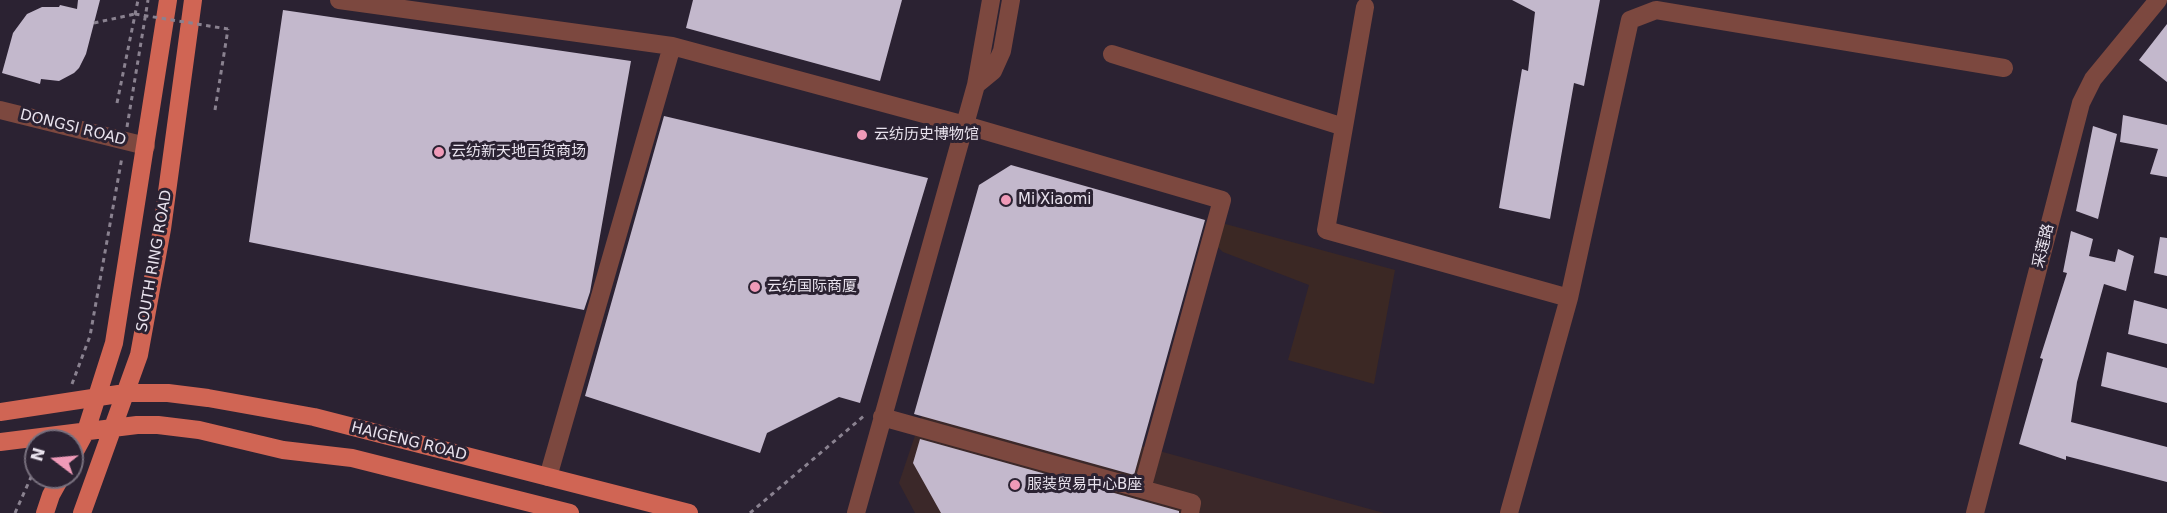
<!DOCTYPE html>
<meta charset="utf-8">
<style>
body{margin:0}
#map{position:relative;width:2167px;height:513px;overflow:hidden;background:#2b2232;font-family:"DejaVu Sans",sans-serif}
canvas{display:block}
.north{position:absolute;left:24px;top:429px;width:60px;height:60px;box-sizing:border-box;background:#2b2232;border:2px solid #776f7d;border-radius:50%;rotate:286deg;font-size:16px;font-weight:700;line-height:24px;text-align:center;color:#e9e3ee}
.north::after{content:'';display:block;margin:auto;width:21px;height:27px;background:#ef9ab8;clip-path:polygon(50% 0,100% 100%,50% 72%,0 100%)}
</style>
<div id="map">
<canvas width="2167" height="513"></canvas>
<div class="north">N</div>
</div>
<script>
const g = document.querySelector('canvas').getContext('2d');
g.lineJoin = 'round';
function paint(path, color) { g.fillStyle = color; g.fill(path, 'evenodd'); }
function trace(path, color, width, dash) { g.strokeStyle = color; g.lineWidth = width; g.lineCap = dash ? 'butt' : 'round'; g.setLineDash(dash || []); g.stroke(path); }
function drawText(font, color, halo, rows, align = 'center') {
  g.font = font + ' "DejaVu Sans","Noto Sans SC",sans-serif'; g.lineWidth = 6; g.setLineDash([]); g.textBaseline = 'middle'; g.strokeStyle = halo; g.fillStyle = color; for (const [text, x, y, turn = 0] of rows) {
    g.save(); g.translate(x, y); g.rotate((+turn || 0) * Math.PI / 180); g.textAlign = isNaN(turn) ? turn : align; if (halo) g.strokeText(text, 0, 0); g.fillText(text, 0, 0); g.restore();
  }
}
paint(new Path2D(`
 M931 388 1384 513H915L899 483Z`), '#3b2829');
paint(new Path2D(`
 M1218 222 1395 270 1374 384 1288 360 1309 285 1223 252 1211 241Z`), '#3b2824');
paint(new Path2D(`
 M78 0H100L86 54 79 68 74 73 59 81 41 79 40 84 2 73 13 33 27 14 42 7H59L60 5 77 9Z
 M693 0H902L880 81 686 28Z
 M1512 0H1600L1584 86 1574 83 1550 219 1499 208 1522 69 1528 71 1535 12Z
 M283 10 631 61 590 292 584 310 249 242Z
 M2167 24V82L2139 60Z
 M2123 115 2167 125V177L2150 174 2158 149 2120 142Z
 M664 116 928 178 860 403 839 397 767 433 760 453 585 396Z
 M2093 126 2117 134 2098 219 2076 211Z
 M1011 165 1205 220 1134 475 914 414 979 185Z
 M2071 231 2093 239 2089 256 2115 262 2118 249 2134 256 2126 291 2104 284 2077 382 2071 422 2167 447V482L2066 456V460L2019 444 2043 359 2040 358 2067 273 2063 272Z
 M2160 237 2167 238V276L2154 273Z
 M2134 300 2167 309V344L2128 334Z
 M2107 352 2167 368V403L2101 386Z
 M920 439 1179 511V513H941L913 463Z`), '#c3b8cc');
trace(new Path2D(`
 M94 23 135 14
 M117 103 138 0
 M215 110 228 29
 M127 127 148 0
 M72 384 90 336 122 157
 M15 513 36 466
 M750 513 865 415`), '#8a8290', 3, [4.5, 4.5]);
trace(new Path2D(`
 M339 0 672 46 965 125 1222 200 1142 489
 M1365 7 1326 230 1569 298
 M1112 54 1344 127
 M976 85 993 71 1002 51 1011 0
 M0 110 146 146
 M882 417 1192 503 1190 513
 M548 477 672 46
 M856 513 976 85 991 0
 M1509 513 1569 298 1630 20 1656 10 2004 68
 M1975 513 2081 103 2093 79 2158 0`), '#7c483f', 18);
trace(new Path2D(`
 M0 412 125 393H168L208 398 314 417 689 513
 M0 442 137 425H158L199 430 283 450 352 458 570 513
 M72 457 86 431 114 343 168 0
 M45 513 51 495 61 477
 M82 513 139 355 162 229 193 0`), '#d06554', 18);
trace(new Path2D(`
 M135 14 228 29`), '#8a8290', 3, [4.5, 4.5]);
for (const [x, y, r, color] of [
 [862,135,6,"#ef9ab8"],
 [439,152,6,"#ef9ab8"],
 [1006,200,6,"#ef9ab8"],
 [755,287,6,"#ef9ab8"],
 [1015,485,6,"#ef9ab8"]
]) { const dot = new Path2D(); dot.arc(x, y, r, 0, 2 * Math.PI); g.fillStyle = color; g.fill(dot); trace(dot, '#2b2232', 2); }
drawText('15px', '#e9e3ee', '#2b2232', [
 ["DONGSI ROAD",73,128,14],
 ["采莲路",2044,246,-76],
 ["SOUTH RING ROAD",155,261,-80],
 ["HAIGENG ROAD",409,442,14]
]);
drawText('15px', '#e9e3ee', '#2b2232', [
 ["云纺历史博物馆",874,135],
 ["云纺新天地百货商场",451,152],
 ["Mi Xiaomi",1018,200],
 ["云纺国际商厦",767,287],
 ["服装贸易中心B座",1027,485]
], 'left');
</script>
